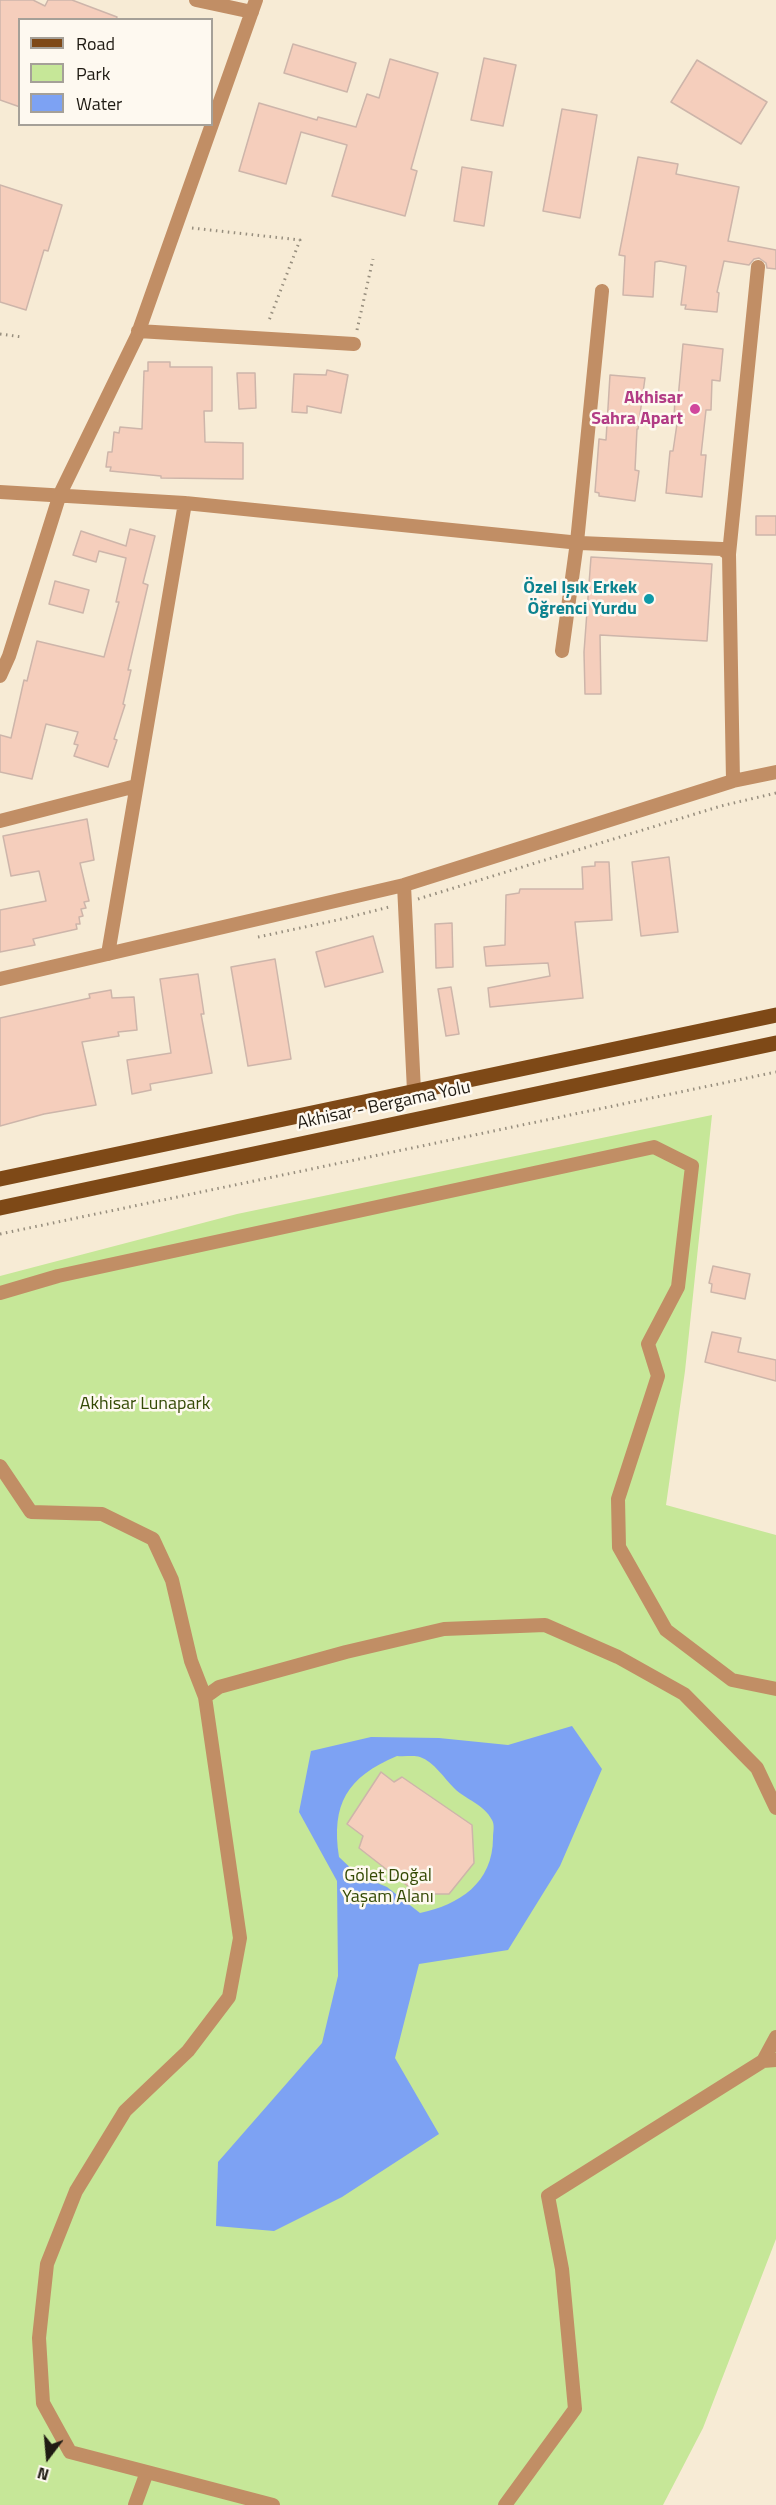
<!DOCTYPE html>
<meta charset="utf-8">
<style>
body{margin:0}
#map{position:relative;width:776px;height:2505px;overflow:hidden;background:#f7ebd5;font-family:"Titillium Web",sans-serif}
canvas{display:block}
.legend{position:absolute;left:18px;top:18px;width:195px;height:108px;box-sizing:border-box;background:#fef9f0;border:2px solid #a5a098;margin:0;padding:8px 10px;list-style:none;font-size:18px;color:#1f1b13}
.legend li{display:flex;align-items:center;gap:12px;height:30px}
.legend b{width:30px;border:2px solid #a5a098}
.north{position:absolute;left:18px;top:2427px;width:60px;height:60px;-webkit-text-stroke:4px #fef9f0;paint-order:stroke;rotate:196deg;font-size:16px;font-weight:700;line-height:24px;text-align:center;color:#1f1b13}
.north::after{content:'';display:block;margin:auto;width:21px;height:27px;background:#1f1b13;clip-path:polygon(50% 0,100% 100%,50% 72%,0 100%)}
</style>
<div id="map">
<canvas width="776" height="2505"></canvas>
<ul class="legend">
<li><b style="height:8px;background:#7e4917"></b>Road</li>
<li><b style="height:16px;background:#c6e798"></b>Park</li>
<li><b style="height:16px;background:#7da2f3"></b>Water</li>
</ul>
<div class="north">N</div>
</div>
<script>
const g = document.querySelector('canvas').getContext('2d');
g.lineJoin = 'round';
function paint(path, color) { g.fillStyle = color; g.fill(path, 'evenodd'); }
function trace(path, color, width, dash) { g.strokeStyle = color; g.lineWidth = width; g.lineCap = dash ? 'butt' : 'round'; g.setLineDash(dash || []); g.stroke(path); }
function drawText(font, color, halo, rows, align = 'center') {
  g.font = font + ' "Titillium Web",sans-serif'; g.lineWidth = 5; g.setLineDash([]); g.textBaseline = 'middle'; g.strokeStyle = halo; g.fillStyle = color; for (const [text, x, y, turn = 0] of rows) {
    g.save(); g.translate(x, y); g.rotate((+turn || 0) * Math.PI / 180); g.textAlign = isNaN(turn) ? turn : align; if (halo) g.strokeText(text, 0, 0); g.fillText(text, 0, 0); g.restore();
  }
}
paint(new Path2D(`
 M712 1115 685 1371 666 1505 776 1535V2239L703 2428 663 2505H0V1276L237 1214Z`), '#c6e798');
paint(new Path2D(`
 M572 1726 602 1769 560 1866 508 1950 419 1964 395 2058 439 2134 342 2197 274 2231 216 2226 218 2162 322 2043 338 1976 337 1881 299 1812 311 1751 371 1737 439 1738 508 1745ZM397 1756C404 1757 414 1755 420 1757 434 1762 444 1778 454 1788 466 1800 484 1804 492 1820 495 1825 493 1832 493 1838 493 1883 459 1905 420 1913L387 1887 358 1875 339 1857C331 1804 347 1777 397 1756Z`), '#7da2f3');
const building = new Path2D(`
 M0 0H33L45 6 48 0H72L117 17 116 20H20V107L0 100Z
 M293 44 356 63 347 92 284 73Z
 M484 58 516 65 503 126 471 120Z
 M390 59 438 73 411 169 417 171 405 216 332 196 347 145 301 132 286 184 239 171 259 103 317 120 318 117 356 127 367 94 379 98Z
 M697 60 767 102 741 144 671 102Z
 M562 109 597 115 580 218 543 211Z
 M638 157 678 164 676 174 739 187 728 241 776 250V269L767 268 766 263 759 258 754 259 749 265 724 261 717 292 719 293 717 312 685 309 686 305H681L686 266 660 261 655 262 653 297 623 295 625 256 619 255Z
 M462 167 492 172 484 226 454 221Z
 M0 185 62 205 48 251 44 250 26 310 0 302Z
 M683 344 723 349 720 381 712 380 711 410H706L701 455H706L702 497 666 493 670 451H673L678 417H674L675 399H678Z
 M148 362H170V367H212V411H204L205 442 243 443V479L161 478V476L110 471 111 467H106L108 452H112L114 432 119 433 120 427 142 429 144 371H148Z
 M327 370 348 375 341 413 307 406V413L292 412 294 374 326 375Z
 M237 373H255L256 408 239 409Z
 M610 375 645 378 638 429H637L635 470 639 471 635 501 599 496V493L595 492 599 439 606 440Z
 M756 516H776V535H756Z
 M130 529 155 536 143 583 148 585 128 670H131L123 704 125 705 114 739 117 740 108 767 74 756 78 745 74 744 78 732 46 724 32 779 0 772V735L11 738 24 680 27 681 37 641 104 657 119 602H116L126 558 99 551 96 562 73 555 81 531 126 546Z
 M591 557 712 564 707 641 600 635 601 694H585L584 652Z
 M55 581 89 590 83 613 49 604Z
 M87 819 94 860 80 863 89 901 84 902 86 908 81 909 83 916 79 917 80 924H76L77 929 33 939 35 945 0 952V910L46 901 39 871 11 876 3 836Z
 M669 857 678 932 641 936 632 862Z
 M595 862H609L612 920 575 922 583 998 490 1007 488 988 550 976 548 963 486 966 484 947 505 945 506 895 519 893 520 889H583L582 867 595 866Z
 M452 923 453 967 436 968 435 924Z
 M373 936 383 972 325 987 316 952Z
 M275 959 291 1059 248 1066 231 967Z
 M198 974 204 1014H201L212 1073 150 1084 151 1090 132 1094 127 1060 171 1053 160 979Z
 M451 987 459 1034 446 1036 438 989Z
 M111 990 112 998 134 997 137 1030 118 1032 119 1036 82 1042 96 1105 44 1114 0 1126V1018L90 998 89 994Z
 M713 1266 750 1274 745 1299 711 1292 712 1284 709 1283Z
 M712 1332 741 1338 738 1352 776 1360V1381L705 1362Z
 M381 1772 394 1782 402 1777 472 1825 474 1863 449 1894H418L359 1848 363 1836 347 1824Z`);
paint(building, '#f5cebc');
trace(building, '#cdb5aa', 1.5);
trace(new Path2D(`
 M192 228 300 240 268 323
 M357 330 373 259
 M0 334 22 337
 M418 899 721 806 776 793
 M258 937 342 919 389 907
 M0 1234 776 1072`), '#978e7e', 3, [1.5, 4.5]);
trace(new Path2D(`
 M196 0 252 12
 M138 331 354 344
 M0 492 185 503 580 543 722 549 729 554
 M562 651 577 542 602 291
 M0 676 9 656 60 494 137 336 256 0
 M733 781 729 554 758 267
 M0 821 136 786
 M404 885 414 1091
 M108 954 185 503
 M0 979 404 885 733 781 776 772
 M0 1293 58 1276 654 1147 692 1166 678 1287 648 1344 658 1376 618 1499 619 1547 666 1630 732 1680 776 1689
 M0 1466 31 1512 102 1514 153 1539 172 1580 191 1661 205 1697 240 1938 229 1997 188 2051 125 2111 76 2191 47 2264 39 2338 43 2403 70 2452 147 2472 135 2505
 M205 1697 219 1687 346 1652 444 1629 545 1625 618 1657 684 1694 757 1768 776 1808
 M763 2061 776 2037
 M147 2472 273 2505
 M505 2505 575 2409 562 2269 548 2196 763 2061 776 2060`), '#c18e65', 14);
trace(new Path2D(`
 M0 1179 776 1015
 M0 1208 776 1043`), '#7e4917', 15);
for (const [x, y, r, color] of [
 [695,409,6,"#d1479c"],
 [649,599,6,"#0f9aa8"]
]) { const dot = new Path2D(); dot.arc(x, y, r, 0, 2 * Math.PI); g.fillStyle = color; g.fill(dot); trace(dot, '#fef9f0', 2); }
drawText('bold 18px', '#b23c85', '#fef9f0', [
 ["Akhisar",683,399],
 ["Sahra Apart",683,420]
], 'right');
drawText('bold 18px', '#0d838f', '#fef9f0', [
 ["Özel Işık Erkek",637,589],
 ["Öğrenci Yurdu",637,610]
], 'right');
drawText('18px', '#1f1b13', '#fef9f0', [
 ["Akhisar - Bergama Yolu",384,1106,-12]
]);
drawText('18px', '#344a05', '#fef9f0', [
 ["Akhisar Lunapark",145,1405],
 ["Gölet Doğal",388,1877],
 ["Yaşam Alanı",388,1898]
]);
</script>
